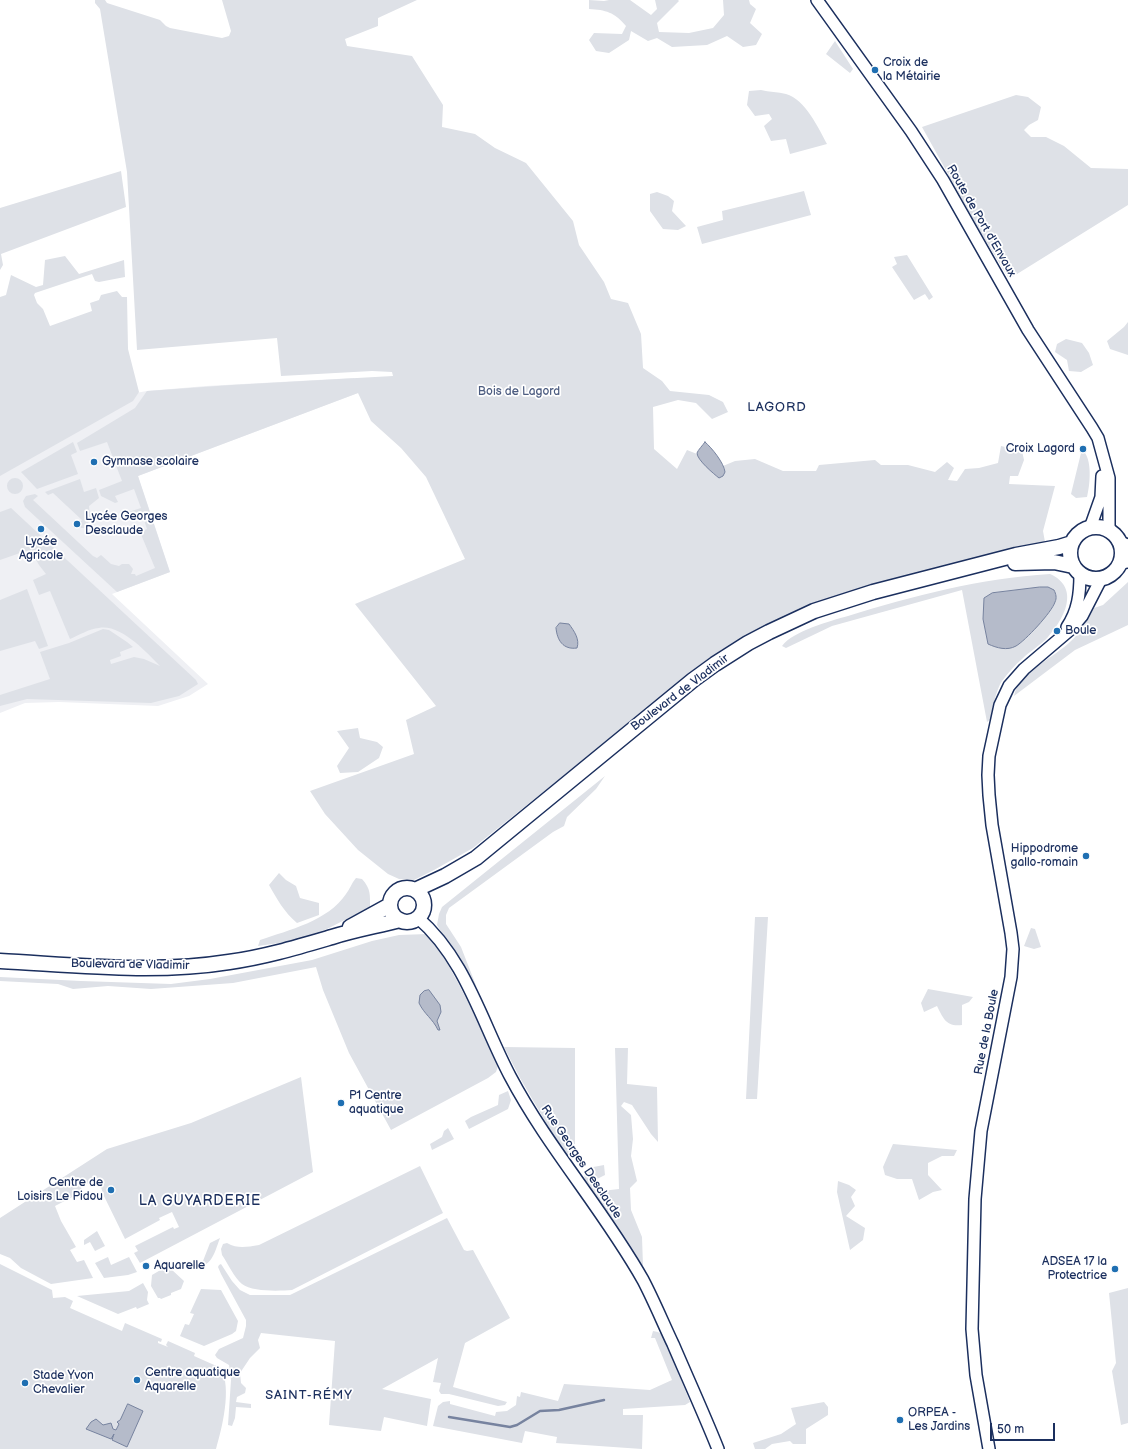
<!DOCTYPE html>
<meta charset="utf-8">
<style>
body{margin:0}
#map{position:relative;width:1128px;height:1449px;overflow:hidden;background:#fff;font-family:"Balsamiq Sans",sans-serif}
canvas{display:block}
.scale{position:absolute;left:990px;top:1423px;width:65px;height:18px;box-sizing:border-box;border:2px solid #1b2f5e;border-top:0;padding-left:5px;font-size:12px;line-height:14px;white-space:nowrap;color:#1b2f5e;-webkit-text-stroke:3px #fff;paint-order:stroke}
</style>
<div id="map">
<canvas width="1128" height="1449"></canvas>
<div class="scale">50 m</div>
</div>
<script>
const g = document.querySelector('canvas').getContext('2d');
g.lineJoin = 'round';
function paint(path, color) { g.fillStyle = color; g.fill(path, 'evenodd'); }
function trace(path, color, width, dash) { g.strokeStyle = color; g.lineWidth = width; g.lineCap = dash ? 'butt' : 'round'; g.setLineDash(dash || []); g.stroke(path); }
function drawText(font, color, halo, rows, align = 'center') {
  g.font = font + ' "Balsamiq Sans",sans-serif'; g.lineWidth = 3.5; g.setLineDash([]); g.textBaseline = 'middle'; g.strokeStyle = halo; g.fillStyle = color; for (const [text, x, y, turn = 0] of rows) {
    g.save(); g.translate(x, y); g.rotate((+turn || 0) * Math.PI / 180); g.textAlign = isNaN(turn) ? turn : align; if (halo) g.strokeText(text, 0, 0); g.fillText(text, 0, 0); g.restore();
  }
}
paint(new Path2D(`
 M0 354 130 394 147 391 206 386 354 378 358 393 138 476 170 572 112 594 208 684 189 696 158 706 59 702 25 703 0 713Z`), '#eff0f4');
paint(new Path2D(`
 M95 0H105L107 3 160 20 166 26 170 28 222 38 229 36 231 31 222 0H417L378 18V26L345 39 347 46 412 56 443 105 442 127 475 134 495 148 526 163 573 221 579 245 604 282 611 299 628 303 641 334 643 368 662 381 670 391 709 395 723 402 728 412 712 419 696 403 678 400 653 407 654 449 677 469 687 450 697 454 698 456 723 476 725 470 723 466 735 461 755 459 783 471H816L819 465 875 460 881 465H908L935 472 947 462 954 468 948 480 957 481 965 469 979 468 998 463 1001 446 1022 451 1024 460 1018 476H1010L1009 484 1055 486 1043 531 1045 542 857 589 810 607 721 650 473 848 434 870 414 880 399 879 388 874 358 850 325 814 310 791 414 754 406 720 436 706 355 604 465 559 426 477 401 448 371 421 358 393 138 476 170 572 117 592 25 507 23 501 26 496 35 494 38 496 33 500 93 556 97 558 101 555 111 564 119 566 122 564H129L133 569 131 574H135L136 576 155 568 140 532 147 529 141 511 126 517 125 513 141 508 134 489 115 496 118 502 115 503 101 496 99 490 122 481 107 442 80 451 77 443 135 408 147 391 231 385 393 376 392 372 372 371 281 376 277 338 137 350 127 172 100 9 95 3Z
 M589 0 604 1 609 0H630L651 15 657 9 655 0H678L679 1 657 23 659 32 689 33 713 28 724 15 723 0H749L750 4 756 9 750 23 762 34 756 45 743 47 727 36 707 45 672 47 657 38 648 41 631 31 629 40 609 53 596 51 589 40 594 33 622 34 626 26C614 12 606 10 589 9Z
 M835 41 853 69 850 73 826 54Z
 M761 90C769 92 778 92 786 94 805 99 819 129 827 144L790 154 786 139 771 141 764 126 772 119 769 114 755 116 747 105 749 91Z
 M1016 95 1028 97 1041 107 1038 120 1029 125 1024 130 1031 137H1046L1064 146 1091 168 1128 169V205L1009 279 978 228 922 127Z
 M121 171 126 207 1 254 3 265 0 270V208Z
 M804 191 811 215 702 244 697 227 723 220 722 211Z
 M657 192 668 196 674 201 672 211 686 226 678 230 663 229 650 211V194Z
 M907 255 933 297 929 300 925 294 914 300 892 267 897 264 894 257Z
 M65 256 79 274 124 260 125 277 99 282 95 281 92 274 35 293 34 295 37 303 43 309 50 326 92 311 90 303 99 300 101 295 117 291 122 297H127L128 349 139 392 133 401 0 476V297L6 295 11 275 36 287 43 285 45 260Z
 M1128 322V355L1110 349 1107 341 1124 327Z
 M1066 339 1082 343 1089 353 1093 365 1081 372 1069 371 1067 360 1055 352 1057 344Z
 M73 442 77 452 71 455 78 474 37 489 21 472Z
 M1081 453H1085C1092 463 1090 485 1087 497L1076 498 1071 494Z
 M7 486a8 8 0 1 1 16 0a8 8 0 1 1-16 0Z
 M80 479 84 492 96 488 99 498 89 506 90 518 86 528H81L78 524 82 520 53 493 48 495 45 492Z
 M11 508 196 680 198 684 179 696 151 703 27 699 0 706V695L50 679 40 652 69 643 103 629 109 630 127 642 133 647 120 652 121 656 110 660 111 664 134 657 144 659 160 666C146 652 121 624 99 628 89 629 79 635 70 639L50 591 39 595 33 580 46 574 39 565 31 551 25 558 23 552 0 560V512Z
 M1050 574C1081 588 1064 619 1048 637 1041 645 1030 651 1022 659 1015 665 1008 673 1002 681 997 688 991 711 991 719L987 722 962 590 832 626 786 648 782 646C793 631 830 621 848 616 913 596 981 578 1050 574Z
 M1128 582V625L1075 650 1014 696C1019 672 1054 658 1071 641 1081 632 1087 620 1094 608L1103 605Z
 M27 589 48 646 39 649 35 641 0 651V600Z
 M358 728 360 738 377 742 383 747 379 758 358 772 340 773 337 766 349 748 337 731Z
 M605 776 596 789 567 817 564 826 553 832 449 908 446 915V924L461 947 477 988 437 925 439 914 442 907Z
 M279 873 286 880 296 886 300 898 319 903V915L297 923C284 912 277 899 269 885Z
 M356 878 362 879C371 889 370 895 370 907L327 929 293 941 258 946 260 940C289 930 328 921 346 894 350 889 351 884 356 878Z
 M755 917H768L757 1099H746Z
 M1031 928 1035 929 1041 947 1034 949 1024 946Z
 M428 934C457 974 477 1021 498 1066L496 1072 488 1078 391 1130 349 1053 323 990 316 967 233 983 151 989 108 986 73 989 58 984 0 981V977L81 981 171 984 210 979 312 960 372 941 399 935Z
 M928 989 973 997 969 1002 962 1005V1025C946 1027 943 1018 937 1006L924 1012 921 1003Z
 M504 1047 575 1048V1144L566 1157 520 1078Z
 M615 1048H628L627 1084 657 1087 658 1142 651 1134 632 1105 624 1102 621 1106 631 1115 633 1139 631 1156 637 1181 630 1188 631 1210 642 1237 643 1266 586 1184 584 1175 588 1168 604 1165 605 1175 595 1180 602 1191 619 1189Z
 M301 1077 313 1172 140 1263 134 1253 138 1251 135 1246 173 1227 174 1229 179 1227 172 1212 159 1218 160 1220 125 1239 103 1194 100 1183 97 1178 81 1187 82 1192 55 1206 61 1221 76 1247 70 1250 77 1262 84 1260 93 1278 51 1284 21 1268 10 1258 0 1254V1218L107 1149 191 1123Z
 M508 1091 511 1100 508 1109 469 1129 465 1121 471 1117 498 1105 499 1095Z
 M448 1128 454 1139 432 1150 430 1144 442 1137 444 1131Z
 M893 1144 957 1150 954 1156H942L928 1163V1175L942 1190 933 1192 919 1200 912 1179H897L885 1175 883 1167Z
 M420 1166 443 1213 292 1290C279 1291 252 1292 242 1284 235 1279 227 1262 222 1255L221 1249 223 1244 227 1243C238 1249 246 1247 259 1245Z
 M838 1181 849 1185 856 1190 851 1197 855 1206 846 1216 865 1228 863 1240 850 1250 837 1192Z
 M447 1218 464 1250 467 1251 473 1250 510 1318 465 1343 453 1387 507 1402 505 1405 498 1406 449 1394H441L439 1391 441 1383 433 1382 438 1358 382 1389 431 1399 427 1426 384 1417 381 1431 329 1425 335 1341 261 1333 258 1340 260 1348 250 1358 240 1373 241 1383 246 1388 245 1393 237 1397 236 1402 251 1404V1408L236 1407 235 1418 232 1426 228 1425 231 1380 229 1365 217 1358 215 1355 219 1349 243 1338 246 1326V1320L221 1274 218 1267 219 1265 221 1264 232 1281 240 1290 250 1295H290Z
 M97 1231 105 1246 95 1251 90 1242 84 1245V1240Z
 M220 1238C216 1248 213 1264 201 1266L210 1243Z
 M108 1257 111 1265 129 1257 137 1272 128 1275 104 1278 95 1263Z
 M0 1264 52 1290 53 1298 65 1297 73 1301 70 1308 122 1331 125 1323 162 1339 161 1342 158 1341V1343L168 1347 166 1345 168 1341 195 1353 194 1356 221 1368C232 1389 222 1428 216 1449H0Z
 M169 1265 171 1269 184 1281 181 1289 171 1293V1295L161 1299 160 1298H158L151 1286 152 1275Z
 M143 1283 148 1292 147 1300 149 1304 137 1309 136 1307 118 1314 77 1296 129 1291Z
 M1128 1288V1423L1121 1425 1112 1371 1116 1363 1109 1293Z
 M201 1289 221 1290 238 1321 236 1331 232 1334 204 1346 180 1336 185 1324 189 1325 194 1314 190 1313Z
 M653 1331 658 1332 663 1335 690 1402 685 1405 623 1409V1415H643L642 1449 556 1443 557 1437 525 1431 522 1443 433 1426 438 1406 443 1402 450 1401V1404L495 1416 496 1412 507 1411 516 1405 517 1396 520 1397 521 1392 558 1401 564 1384 650 1390 672 1380 655 1338H651Z
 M824 1402 828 1407V1415L806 1429V1444H793L790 1441 772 1444 765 1449H755L753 1443 781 1434 796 1424 791 1408Z`), '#dee1e7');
const water = new Path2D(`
 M705 442C712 448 724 463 725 472L723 476 719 478C714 474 697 460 697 453 698 450 703 445 705 442Z
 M1040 587H1048L1054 590C1056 594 1057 598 1055 602 1052 612 1025 641 1016 646 1007 651 997 648 988 644L983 619 984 598 992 593Z
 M560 623 569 624C574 631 580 639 577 648 563 650 557 640 556 628Z
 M429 990 440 1005 441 1012 437 1021 440 1030H438C433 1019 424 1014 419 1003L420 995 424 991Z
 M128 1404 143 1411 127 1447 112 1440 114 1434 111 1439 86 1429 91 1422 96 1419 103 1425 111 1423 113 1429 116 1430 119 1424 117 1422 120 1420Z`);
paint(water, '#b5bbca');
trace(water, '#77839f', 1);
trace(new Path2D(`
 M449 1417 510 1427 517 1425 540 1411 559 1410 604 1400`), '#77839f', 2.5);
const minor = new Path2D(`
 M817 0 911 131 943 180 1028 330 1092 428 1098 438 1109 478V531
 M1090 528 1101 497 1102 476
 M1119 542 1128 545
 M1120 563 1128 562
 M1067 627C1078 611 1080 594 1080 574
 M418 918C465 958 482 1023 510 1076 548 1148 603 1209 643 1280 654 1301 663 1323 673 1344 688 1379 704 1414 718 1449
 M989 1449 976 1375 972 1329 975 1199 981 1131 1011 977 1013 949 1011 933 992 825 989 795 988 775 989 756 1000 705 1009 686 1024 669 1071 629 1082 616 1101 579`);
const major = new Path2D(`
 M1070 553a26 26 0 1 1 52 0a26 26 0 1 1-52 0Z
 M1015 563 1054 562 1073 566
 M390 905a17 17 0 1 1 34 0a17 17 0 1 1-34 0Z
 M415 890 445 876 476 858 693 680 715 664 748 643 769 632 814 611 873 592 1016 555 1059 547 1072 543
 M350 927 390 905
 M0 961C76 965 154 974 229 962 265 957 298 947 332 937 354 930 377 926 400 920`);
trace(minor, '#1b2f5e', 14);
trace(major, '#1b2f5e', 17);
trace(minor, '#fff', 11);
trace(major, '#fff', 14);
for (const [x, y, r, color] of [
 [875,70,4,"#1f6fb2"],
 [1083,449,4,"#1f6fb2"],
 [94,462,4,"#1f6fb2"],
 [77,524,4,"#1f6fb2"],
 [41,529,4,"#1f6fb2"],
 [1057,631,4,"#1f6fb2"],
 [1086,856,4,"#1f6fb2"],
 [341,1103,4,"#1f6fb2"],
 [111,1190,4,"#1f6fb2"],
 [146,1266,4,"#1f6fb2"],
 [1115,1269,4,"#1f6fb2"],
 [137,1380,4,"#1f6fb2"],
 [25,1383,4,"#1f6fb2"],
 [900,1420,4,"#1f6fb2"]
]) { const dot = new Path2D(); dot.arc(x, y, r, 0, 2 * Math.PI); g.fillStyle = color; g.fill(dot); trace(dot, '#fff', 1.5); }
drawText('12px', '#1b2f5e', '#fff', [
 ["Croix de",883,63],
 ["la Métairie",883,77],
 ["Croix Lagord",1075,449,"right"],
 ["Gymnase scolaire",102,462],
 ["Lycée Georges",85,517],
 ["Desclaude",85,531],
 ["Lycée",41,542,"center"],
 ["Agricole",41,556,"center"],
 ["Boule",1065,631],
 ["Hippodrome",1078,849,"right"],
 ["gallo-romain",1078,863,"right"],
 ["P1 Centre",349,1096],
 ["aquatique",349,1110],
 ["Centre de",103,1183,"right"],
 ["Loisirs Le Pidou",103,1197,"right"],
 ["ADSEA 17 la",1107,1262,"right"],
 ["Protectrice",1107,1276,"right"],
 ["Aquarelle",154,1266],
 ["Centre aquatique",145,1373],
 ["Aquarelle",145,1387],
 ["Stade Yvon",33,1376],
 ["Chevalier",33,1390],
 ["ORPEA -",908,1413],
 ["Les Jardins",908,1427]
], 'left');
drawText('12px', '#1b2f5e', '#fff', [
 ["Route de Port d'Envaux",981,221,60],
 ["Boulevard de Vladimir",680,693,-37],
 ["Boulevard de Vladimir",130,965,1],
 ["Rue de la Boule",987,1032,-79],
 ["Rue Georges Desclaude",581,1162,56]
]);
drawText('12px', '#4c5c80', '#fff', [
 ["Bois de Lagord",519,392]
]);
g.letterSpacing = '1px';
drawText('13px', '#1b2f5e', '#fff', [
 ["LAGORD",777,408],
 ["SAINT-RÉMY",309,1396]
]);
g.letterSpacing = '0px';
g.letterSpacing = '1px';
drawText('14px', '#1b2f5e', '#fff', [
 ["LA GUYARDERIE",200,1201]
]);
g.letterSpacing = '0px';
</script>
